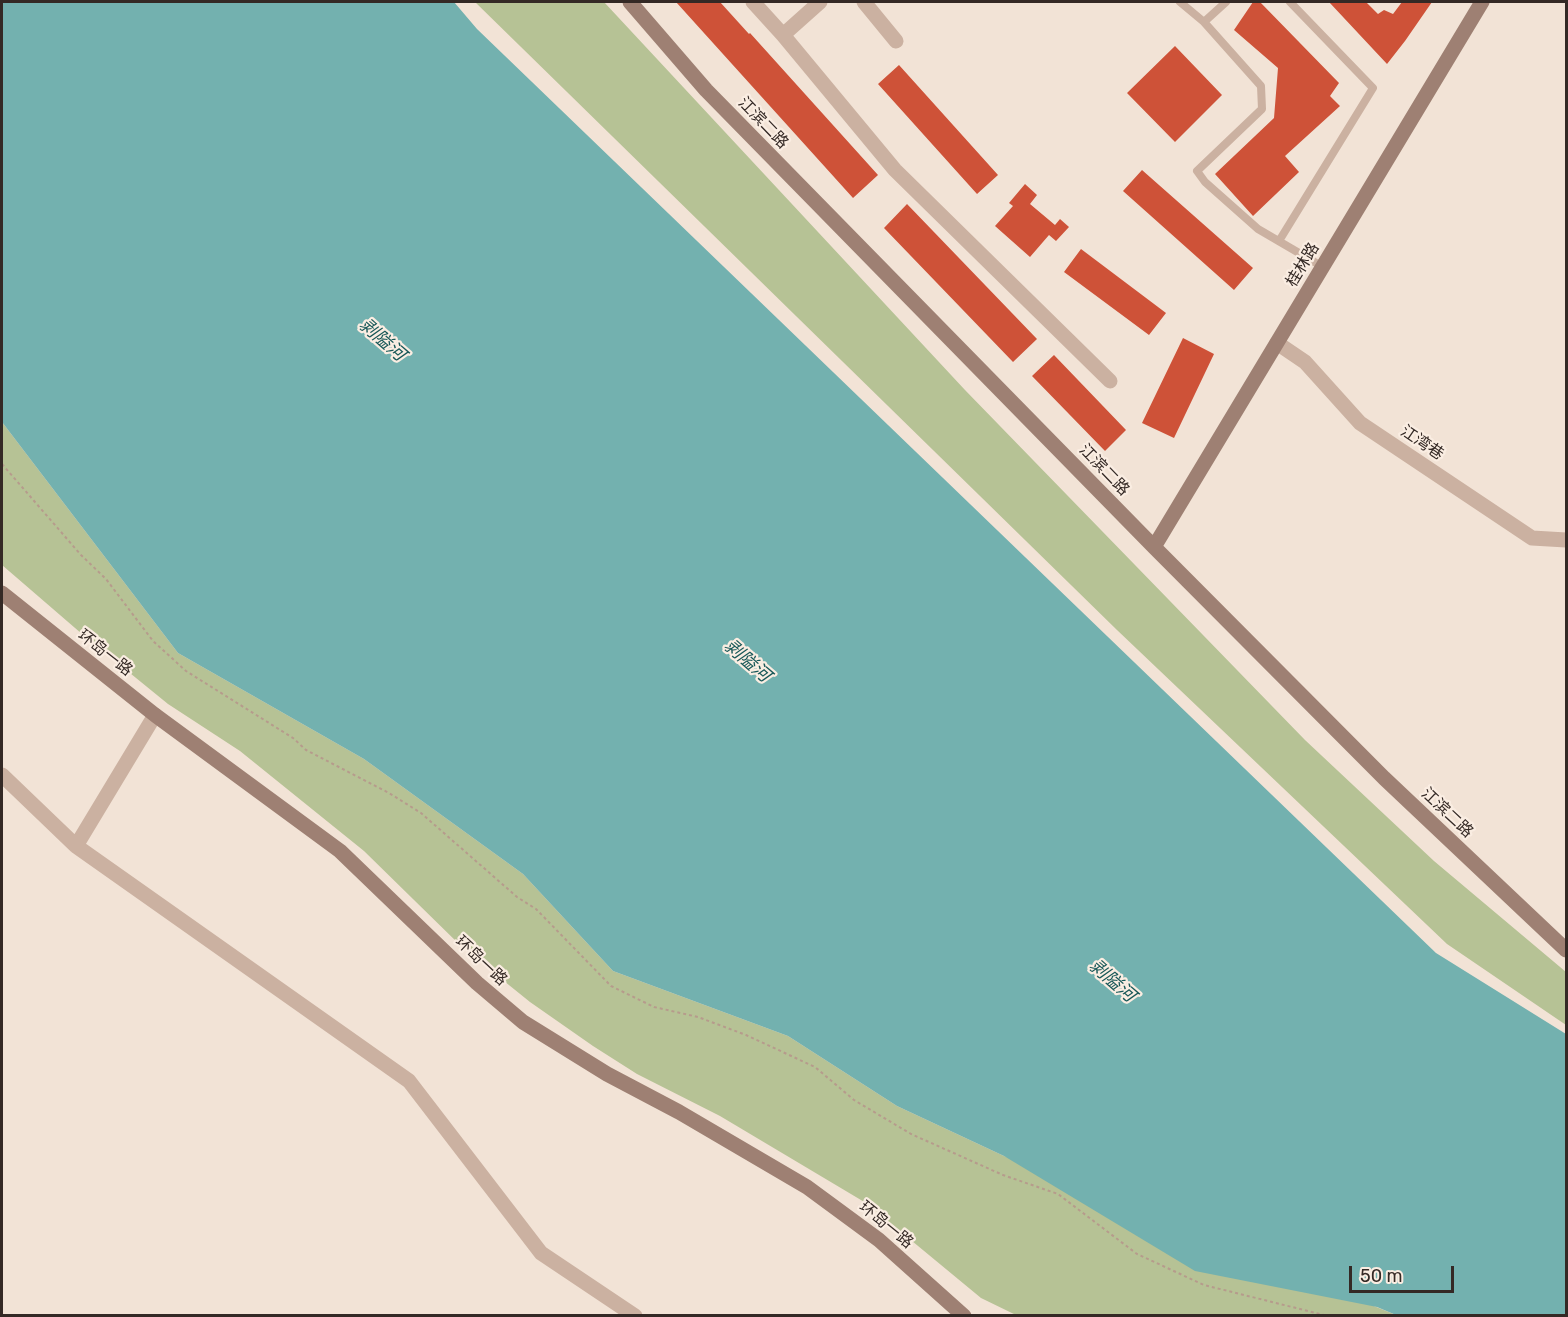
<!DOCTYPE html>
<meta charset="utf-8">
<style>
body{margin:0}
#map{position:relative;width:1568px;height:1317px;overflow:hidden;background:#f2e3d6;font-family:Rubik,sans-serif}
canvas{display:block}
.frame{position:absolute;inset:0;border:3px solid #342925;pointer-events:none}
.scale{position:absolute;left:1349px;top:1266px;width:105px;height:27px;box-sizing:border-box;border:3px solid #342925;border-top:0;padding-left:8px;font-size:18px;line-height:21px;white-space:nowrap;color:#342925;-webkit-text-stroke:4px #faede2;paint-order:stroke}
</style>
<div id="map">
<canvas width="1568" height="1317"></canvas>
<div class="frame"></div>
<div class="scale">50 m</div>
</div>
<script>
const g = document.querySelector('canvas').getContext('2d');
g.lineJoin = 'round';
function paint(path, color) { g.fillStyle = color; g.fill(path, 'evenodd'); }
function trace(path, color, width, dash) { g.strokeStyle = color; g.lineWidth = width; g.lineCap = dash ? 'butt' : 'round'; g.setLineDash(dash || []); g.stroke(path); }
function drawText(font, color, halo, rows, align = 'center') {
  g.font = font + ' Rubik,"Noto Sans SC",sans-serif'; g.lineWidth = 4.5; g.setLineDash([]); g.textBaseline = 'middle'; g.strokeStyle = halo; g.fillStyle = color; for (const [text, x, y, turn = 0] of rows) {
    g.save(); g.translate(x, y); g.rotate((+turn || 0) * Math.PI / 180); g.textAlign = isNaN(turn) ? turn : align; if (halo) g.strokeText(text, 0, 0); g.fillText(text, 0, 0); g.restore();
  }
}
paint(new Path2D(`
 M475 2H604L965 390 1305 740 1434 861 1566 972V1025L1447 944 1117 630Z
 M2 422 178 653 364 759 523 874 613 971 788 1036 897 1106 1004 1156 1396 1315 1018 1316 981 1298 866 1203 720 1116 637 1074 593 1046 530 1002 463 948 364 851 240 751 168 704 82 634 2 565Z`), '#b6c295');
paint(new Path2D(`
 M2 2H454L477 29 1436 953 1566 1034V1315H1396L1377 1307 1195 1271 1004 1156 897 1106 788 1036 613 971 523 874 364 759 178 653 2 422Z`), '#73b1af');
paint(new Path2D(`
 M676 2H720L749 34 750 33 878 175 853 198Z
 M1253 2H1260L1339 83 1330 96 1340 106 1285 156 1299 172 1253 216 1215 174 1274 118 1278 68 1234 30Z
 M1329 2H1366L1378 14 1384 10 1393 14 1402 2H1432L1405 41 1387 64Z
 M1175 46 1222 95 1175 142 1127 93Z
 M899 65 998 175 977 194 878 84Z
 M1142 170 1253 268 1234 290 1123 191Z
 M1025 184 1037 195 1030 204 1055 225 1060 219 1069 227 1056 241 1049 235 1030 257 995 226 1013 206 1009 203Z
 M907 204 1037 339 1013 362 884 228Z
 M1081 249 1166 313 1149 335 1064 272Z
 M1183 338 1214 354 1174 438 1142 423Z
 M1054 355 1126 430 1105 451 1032 376Z`), '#ce5238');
trace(new Path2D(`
 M2 464 81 555 106 579 153 641 186 671 293 738 306 750 389 793 421 813 517 897 536 909 611 986 654 1007 698 1017 746 1035 815 1067 854 1100 911 1134 1003 1175 1058 1194 1137 1254 1204 1285 1328 1316`), '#b69b8c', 2, [3, 3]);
trace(new Path2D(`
 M1180 2 1204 22 1261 86 1262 109 1197 171 1205 182 1258 229 1323 267
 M1204 22 1226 2
 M1279 241 1373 88 1290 2`), '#cbb1a1', 8);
trace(new Path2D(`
 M753 2 783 35
 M820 2 783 35 895 170 1110 381
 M864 2 896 41
 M1277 343 1305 362 1360 423 1532 538 1566 540
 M155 715 76 846 409 1081 541 1253 635 1316
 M2 775 76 846`), '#cbb1a1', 15);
trace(new Path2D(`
 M630 2 706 90 1154 547 1384 778 1566 950
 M1154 547 1482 2
 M2 593 155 715 340 851 477 983 523 1022 607 1074 679 1112 807 1187 879 1240 964 1316`), '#9e8073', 15);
drawText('16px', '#342925', '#faede2', [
 ["江滨二路",763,123,46],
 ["桂林路",1303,265,-59],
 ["江湾巷",1422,443,34],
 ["江滨二路",1104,470,46],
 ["环岛一路",105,653,38],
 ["江滨二路",1447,813,43],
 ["环岛一路",481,961,43],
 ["环岛一路",886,1225,39]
]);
drawText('italic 18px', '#185858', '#faede2', [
 ["剥隘河",382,340,41],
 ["剥隘河",747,661,41],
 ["剥隘河",1112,981,41]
]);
</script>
